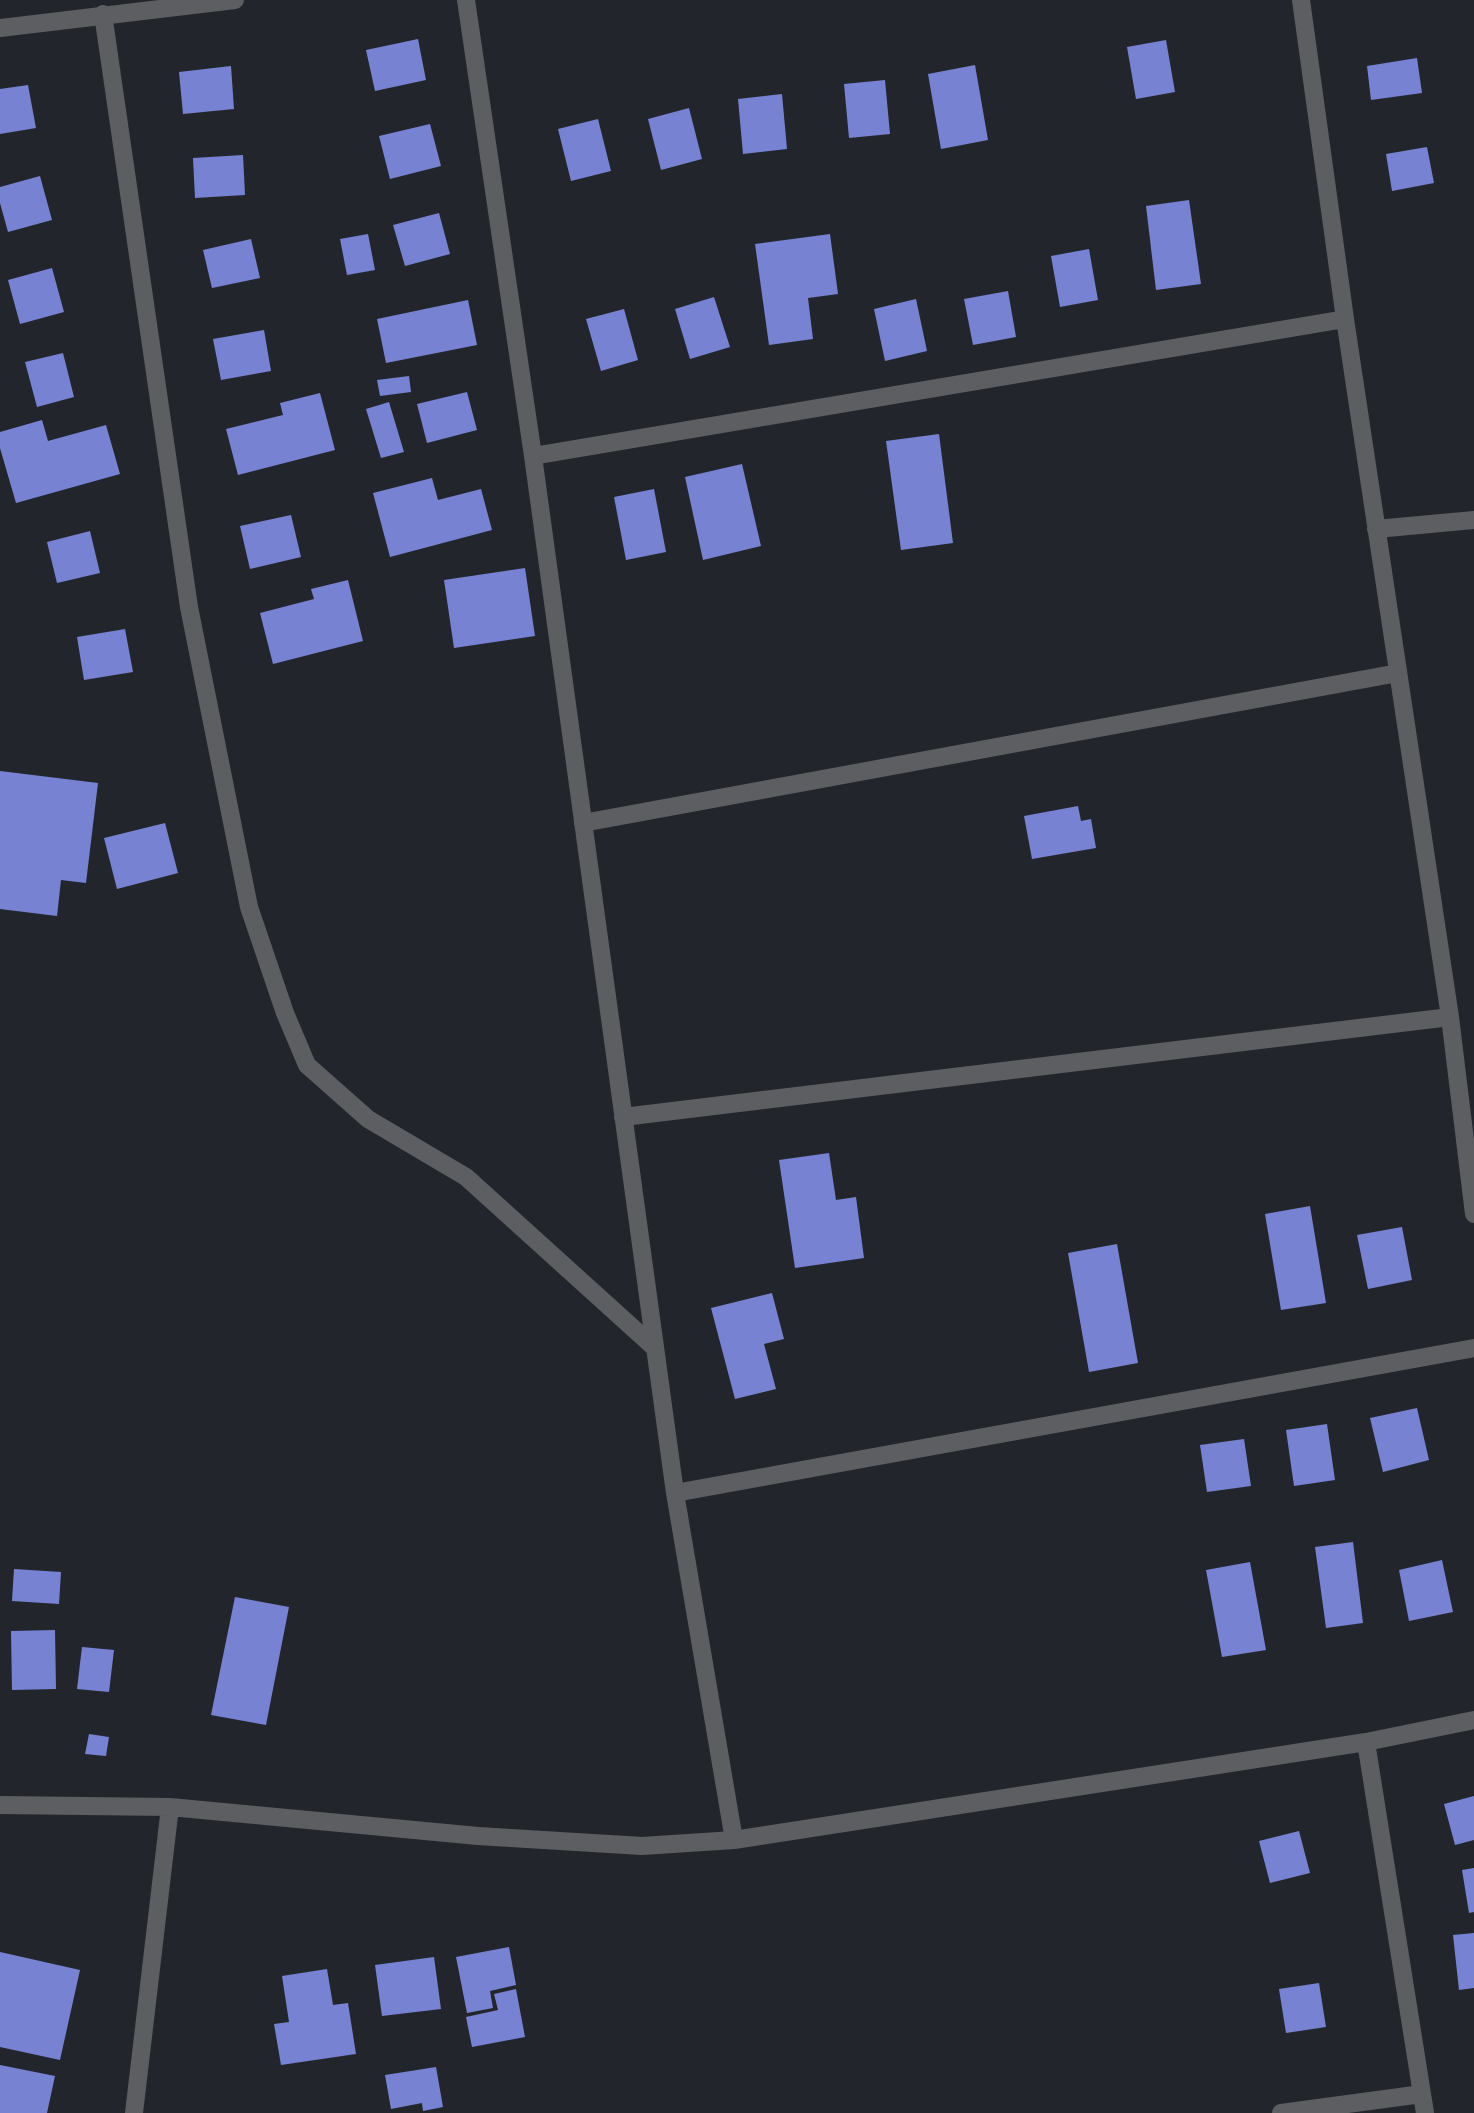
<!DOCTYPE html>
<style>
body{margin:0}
canvas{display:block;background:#23252d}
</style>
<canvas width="1474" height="2113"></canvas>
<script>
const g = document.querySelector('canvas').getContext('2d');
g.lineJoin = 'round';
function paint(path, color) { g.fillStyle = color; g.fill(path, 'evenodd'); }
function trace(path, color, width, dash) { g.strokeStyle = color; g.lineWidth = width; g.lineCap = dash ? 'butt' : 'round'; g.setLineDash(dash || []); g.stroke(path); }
paint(new Path2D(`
 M418 39 426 80 375 91 366 50Z
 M1166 40 1175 92 1136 99 1127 47Z
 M1417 58 1422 93 1371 100 1367 66Z
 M975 65 988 140 941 149 928 74Z
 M231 66 234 109 183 114 179 72Z
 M885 80 890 134 849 138 844 84Z
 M28 85 36 128 0 134V89Z
 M782 94 787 149 743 154 738 99Z
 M689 108 702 159 661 170 648 119Z
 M598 119 611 171 571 181 558 129Z
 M430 124 441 166 390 179 379 136Z
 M1427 147 1434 183 1392 191 1386 154Z
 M243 155 245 195 195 198 193 158Z
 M40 176 52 220 8 232 0 203V187Z
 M1189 200 1201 284 1156 290 1146 206Z
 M439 213 450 254 405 266 393 225Z
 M368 234 375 270 347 275 340 239Z
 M830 234 838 294 808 298 813 339 769 345 755 244Z
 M251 239 260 278 212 288 203 250Z
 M1089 249 1098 300 1060 307 1051 256Z
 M52 268 64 312 20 324 8 280Z
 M1008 291 1016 337 973 345 964 299Z
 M714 297 730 347 690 359 675 309Z
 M916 299 927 351 885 361 874 309Z
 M468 300 477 345 386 363 377 319Z
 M624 309 638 360 601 371 586 319Z
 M264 330 271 371 221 380 213 339Z
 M63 353 74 397 37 407 25 362Z
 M409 376 411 392 380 396 377 380Z
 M467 392 477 430 427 443 417 404Z
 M320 393 335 450 238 475 226 429 283 415 280 403Z
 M389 402 404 452 381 458 366 409Z
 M42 420 48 441 106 425 120 474 16 503 0 448V432Z
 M939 434 953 543 901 550 886 441Z
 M742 464 761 546 703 560 685 477Z
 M432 478 438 500 481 489 492 530 390 557 373 493Z
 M654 489 666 552 626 560 614 497Z
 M291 515 301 557 250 569 240 526Z
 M90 531 100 573 57 583 47 542Z
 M525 568 535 636 454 648 444 580Z
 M348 580 363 641 273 664 260 613 314 599 311 589Z
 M125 629 133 672 84 680 77 637Z
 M0 771 98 783 86 883 61 880 57 916 0 909Z
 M1078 806 1081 821 1091 819 1096 848 1032 859 1024 816Z
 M165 823 178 873 117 889 104 838Z
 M829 1153 836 1200 856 1197 864 1258 795 1268 779 1160Z
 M1310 1206 1326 1303 1281 1310 1265 1214Z
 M1402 1227 1412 1280 1368 1289 1357 1235Z
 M1117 1244 1138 1363 1089 1372 1068 1253Z
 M772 1293 784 1339 764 1344 776 1389 735 1399 711 1308Z
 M1417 1408 1429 1460 1383 1472 1370 1418Z
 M1327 1424 1335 1480 1294 1486 1286 1430Z
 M1244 1439 1251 1486 1207 1492 1200 1445Z
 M1353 1542 1363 1623 1326 1628 1315 1547Z
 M1442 1560 1453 1612 1409 1621 1399 1570Z
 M1250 1562 1266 1650 1222 1657 1206 1570Z
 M14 1569 61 1572 59 1604 12 1601Z
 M235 1597 289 1607 266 1725 211 1715Z
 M55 1630 56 1689 12 1690 11 1631Z
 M82 1647 114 1650 109 1692 77 1689Z
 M89 1734 109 1737 106 1756 85 1754Z
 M1474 1796V1840L1455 1845 1444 1804Z
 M1299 1831 1310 1873 1270 1883 1259 1841Z
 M1474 1868V1912L1469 1913 1462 1870Z
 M1474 1933V1988L1459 1990 1453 1935Z
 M509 1947 516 1985 490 1991 493 2008 467 2013 456 1957Z
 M0 1952 80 1970 60 2060 0 2047Z
 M434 1957 441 2009 382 2016 375 1965Z
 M327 1969 333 2005 348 2003 356 2054 281 2065 274 2024 289 2022 282 1976Z
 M1319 1983 1326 2027 1286 2033 1279 1989Z
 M516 1989 525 2037 472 2047 466 2017 498 2010 494 1994Z
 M0 2065 55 2076 47 2113H0Z
 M436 2067 443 2107 423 2111 422 2103 391 2109 385 2075Z`), '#7783d2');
trace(new Path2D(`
 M466 0 533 456 675 1493 734 1840
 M1301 0 1345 319 1450 1017 1474 1214
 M103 14 189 607 249 907 285 1013 307 1065 368 1119 466 1177 655 1348
 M0 28 235 0
 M533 456 1345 319
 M1376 529 1474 520
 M583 823 1398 673
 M623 1117 1450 1017
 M675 1493 1474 1348
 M1366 1742 1425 2113
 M0 1805 170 1807 478 1836 642 1846 734 1840 1366 1742 1474 1720
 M134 2113 170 1807
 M1281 2113 1422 2094`), '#5d5e62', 18);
</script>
